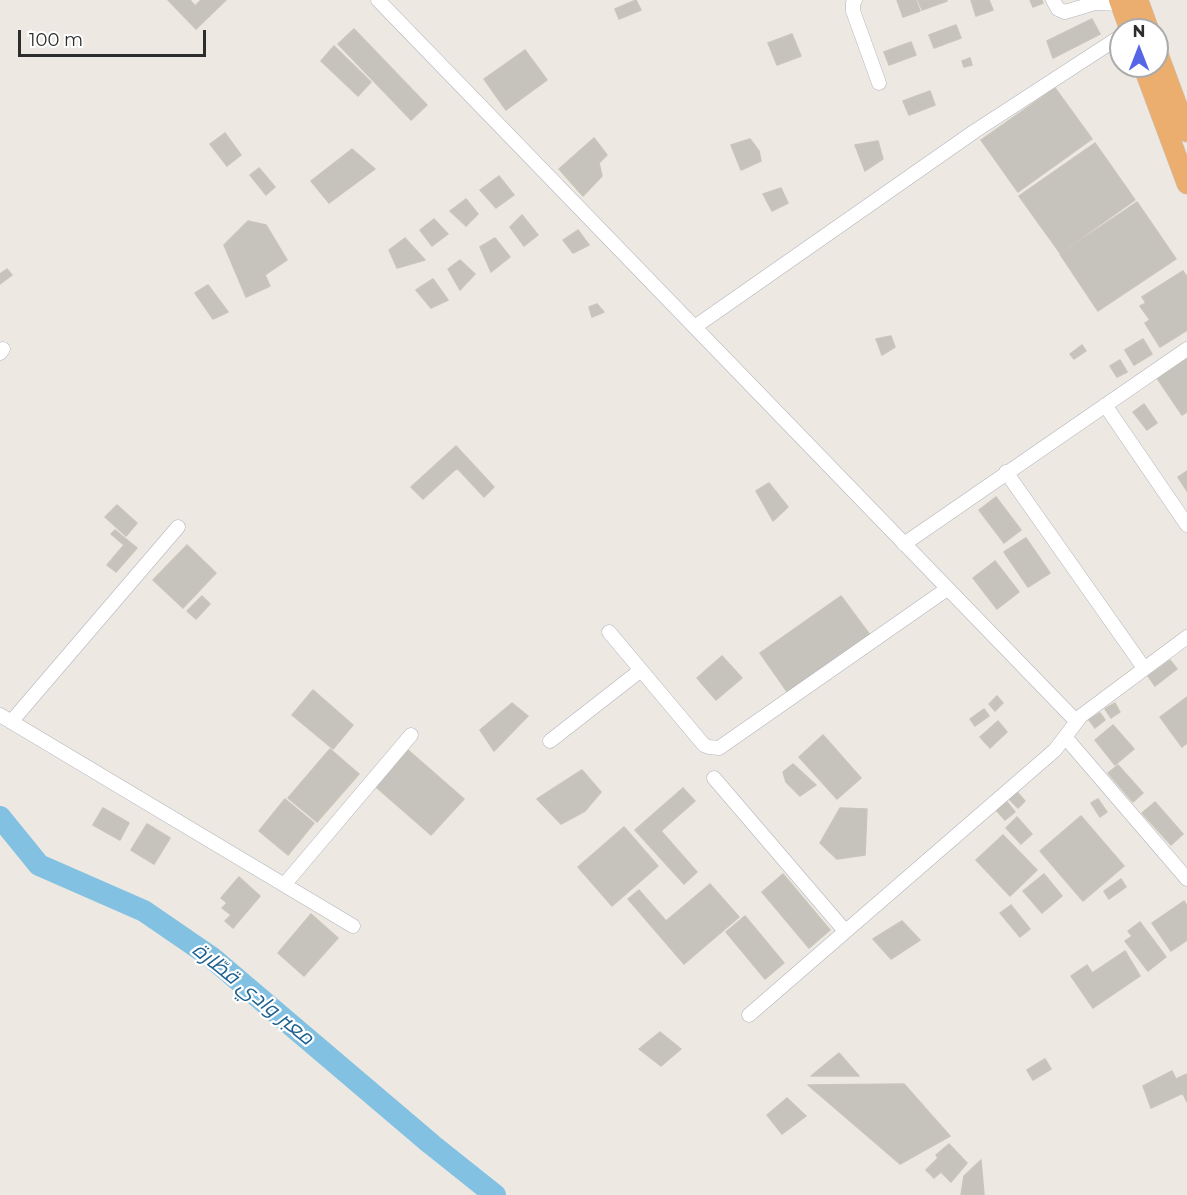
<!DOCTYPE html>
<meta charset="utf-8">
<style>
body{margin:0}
#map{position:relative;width:1187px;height:1195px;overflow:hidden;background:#ede9e2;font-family:Montserrat,sans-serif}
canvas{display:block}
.north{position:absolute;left:1109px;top:18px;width:60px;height:60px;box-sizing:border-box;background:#fff;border:2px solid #ababab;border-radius:50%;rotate:0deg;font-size:16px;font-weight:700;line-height:24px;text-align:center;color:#2d2d2d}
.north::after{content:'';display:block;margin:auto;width:21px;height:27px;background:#5666e6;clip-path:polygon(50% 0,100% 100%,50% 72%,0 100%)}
.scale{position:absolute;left:18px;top:30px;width:188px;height:27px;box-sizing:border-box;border:3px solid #2d2d2d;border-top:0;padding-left:8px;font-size:18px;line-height:21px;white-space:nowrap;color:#2d2d2d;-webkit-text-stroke:4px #fff;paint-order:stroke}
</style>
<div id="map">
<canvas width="1187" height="1195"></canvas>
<div class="north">N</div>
<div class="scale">100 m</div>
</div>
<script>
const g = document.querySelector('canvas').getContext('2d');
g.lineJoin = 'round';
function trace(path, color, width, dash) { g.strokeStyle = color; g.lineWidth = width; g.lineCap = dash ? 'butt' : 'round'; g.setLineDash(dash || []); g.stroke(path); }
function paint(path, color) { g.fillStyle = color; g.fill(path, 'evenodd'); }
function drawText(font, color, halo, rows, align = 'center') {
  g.font = font + ' Montserrat,Cairo,sans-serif'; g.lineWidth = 4.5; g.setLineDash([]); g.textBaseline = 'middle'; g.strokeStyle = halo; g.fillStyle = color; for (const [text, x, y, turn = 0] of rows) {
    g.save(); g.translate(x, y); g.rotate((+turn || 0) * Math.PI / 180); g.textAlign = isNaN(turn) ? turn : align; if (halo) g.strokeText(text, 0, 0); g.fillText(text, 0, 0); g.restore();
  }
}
trace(new Path2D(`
 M0 817 39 865 144 911 211 957 431 1144 495 1195`), '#82c1e2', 22);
const building = new Path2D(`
 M168 0H190L195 6 201 0H226L196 29Z
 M636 0 641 10 619 19 615 9Z
 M897 0H916L920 11 903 17Z
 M918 0H947V1L922 10Z
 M971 0H989L993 10 976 16Z
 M1030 0H1042L1043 3 1033 7Z
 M1092 19 1100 34 1053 58 1047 41Z
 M956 25 961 38 934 48 929 35Z
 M354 29 427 105 411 120 338 44Z
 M792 34 801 56 777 65 768 43Z
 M911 42 916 55 889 65 884 52Z
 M334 46 371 82 358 96 321 61Z
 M525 50 547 80 506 110 484 79Z
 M970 58 972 65 964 67 962 61Z
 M1055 88 1092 139 1018 192 981 140Z
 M930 91 935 105 909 115 903 101Z
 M225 133 241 155 227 166 210 144Z
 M594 138 607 155 599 163 602 176 583 196 559 169Z
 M750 139 759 151 761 161 741 170 731 145Z
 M878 141 883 159 865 171 855 145Z
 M1095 143 1135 200 1060 253 1019 196Z
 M352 149 375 169 329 203 311 181Z
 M259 168 275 187 266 195 250 175Z
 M499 176 514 195 496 208 480 190Z
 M781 188 788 203 772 211 763 194Z
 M466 199 478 214 466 226 450 211Z
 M1137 202 1176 259 1098 311 1060 254Z
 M522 215 538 235 524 246 510 227Z
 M434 219 448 234 432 246 420 230Z
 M248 221 266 225 287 260 265 275 270 286 246 297 224 245Z
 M578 230 589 245 573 253 563 240Z
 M405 238 425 260 397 268 389 250Z
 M495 238 510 257 491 272 480 247Z
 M460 260 475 274 460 290 448 269Z
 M7 269 12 275 0 284V274Z
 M1183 271 1187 277V330L1160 347 1145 323 1150 320 1140 306 1146 303 1142 297Z
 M433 279 448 300 431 308 416 290Z
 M208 285 228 312 213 319 195 293Z
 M597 304 604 312 592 317 589 307Z
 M891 336 895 347 882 355 876 339Z
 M1143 339 1152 354 1134 365 1125 350Z
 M1082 345 1086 351 1074 359 1070 354Z
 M1187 359V412L1182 415 1157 378Z
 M1120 360 1127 372 1117 377 1110 366Z
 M1144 404 1157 423 1147 430 1133 412Z
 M456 446 494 487 484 497 457 468 423 499 411 487Z
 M1187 471V491L1178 477Z
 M769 483 788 507 773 521 756 491Z
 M996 497 1021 530 1004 543 979 510Z
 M117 505 137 523 126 536 105 517Z
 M115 530 137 548 116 572 107 565 124 545 111 534Z
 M1026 538 1050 573 1028 587 1004 552Z
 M187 545 216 573 183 608 153 580Z
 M995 561 1019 592 997 609 973 578Z
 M202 596 210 604 196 619 187 611Z
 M841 596 870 635 788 693 760 653Z
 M722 656 742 678 716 700 697 678Z
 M1170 660 1177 669 1155 686 1148 676Z
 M313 690 353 725 333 749 292 715Z
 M997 696 1003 703 995 711 989 704Z
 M1187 697V743L1182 747 1160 717Z
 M512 703 528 716 494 751 480 730Z
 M1115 703 1120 712 1111 718 1105 709Z
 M984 709 989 716 975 726 970 719Z
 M1100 713 1105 720 1095 728 1089 720Z
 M998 721 1007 732 990 748 980 737Z
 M1113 725 1134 749 1115 765 1095 740Z
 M823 735 861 778 837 799 799 757Z
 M330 749 359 774 317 822 288 798Z
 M408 750 464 799 431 835 376 787Z
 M793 764 816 785 800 796 786 782 783 772Z
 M1118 765 1143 793 1133 802 1108 773Z
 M582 770 601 792 585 811 561 824 537 799Z
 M683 788 695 801 661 831 697 872 684 884 635 830Z
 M1017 792 1025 801 1018 808 1009 799Z
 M285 799 314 823 288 855 259 831Z
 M1098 799 1107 812 1100 817 1091 803Z
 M1007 802 1015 812 1005 820 996 810Z
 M1155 802 1183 834 1171 845 1142 813Z
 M103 808 129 823 120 840 93 825Z
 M840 808 867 809 865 855 837 859 820 843Z
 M1081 816 1124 866 1083 901 1040 851Z
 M1017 817 1032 834 1021 844 1006 828Z
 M147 824 170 838 154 864 131 850Z
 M624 827 658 866 612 906 578 867Z
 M1003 835 1037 870 1010 896 976 860Z
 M783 874 830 930 809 948 762 892Z
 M1044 874 1062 896 1042 913 1023 891Z
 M239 877 260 896 233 928 225 921 231 915 222 908 227 903 221 898Z
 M1121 879 1126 887 1109 899 1104 891Z
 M710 884 739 917 684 964 628 899 639 890 666 921Z
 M1184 901 1187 906V940L1171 951 1152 923Z
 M1011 905 1030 929 1020 937 1000 913Z
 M311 914 338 938 304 976 278 953Z
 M745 916 784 963 765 979 726 932Z
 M902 921 920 940 891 959 873 939Z
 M1140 922 1166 957 1148 971 1125 941 1132 936 1128 931Z
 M1125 951 1140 976 1093 1008 1071 976 1087 965 1092 973Z
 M660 1032 681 1049 661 1066 639 1049Z
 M839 1053 859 1076H811Z
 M1045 1059 1051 1069 1033 1080 1027 1070Z
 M1172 1071 1183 1093 1151 1108 1143 1086Z
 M1187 1074V1102L1176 1079Z
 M904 1084 950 1136 900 1164 808 1085Z
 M787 1098 806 1116 782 1134 767 1115Z
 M949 1144 967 1163 951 1182 941 1172 934 1178 926 1170 938 1158 936 1155Z
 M981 1160 984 1195H961L964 1176Z`);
paint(building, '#c6c3bd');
trace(building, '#c9c5bb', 1.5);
const minor = new Path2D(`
 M378 0 1076 721
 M855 0 853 3V11L879 83
 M1053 0 1058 9 1065 12 1095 3 1120 4
 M696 326 975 131 1121 36
 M0 353 3 349
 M1105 405 1187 525
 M1006 472 1144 668
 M904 544 1187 349
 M609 632 704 745 709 747 719 748 947 589
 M0 715 353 926
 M11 722 178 527
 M1066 738 1187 879
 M550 741 641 670
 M714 778 845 931
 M284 885 411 735
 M749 1015 1055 750 1081 716 1187 637`);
const highway = new Path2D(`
 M1119 0 1130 30
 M1138 0 1149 30
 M1157 51 1187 132
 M1143 66 1187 184`);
trace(minor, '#b2b3bc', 15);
trace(highway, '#c8c8c8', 21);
trace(minor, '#fff', 14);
trace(highway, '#ecae6e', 20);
drawText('italic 21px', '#1e6191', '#fff', [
 ["معبر وادي قطّارة",253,994,39]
]);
</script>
